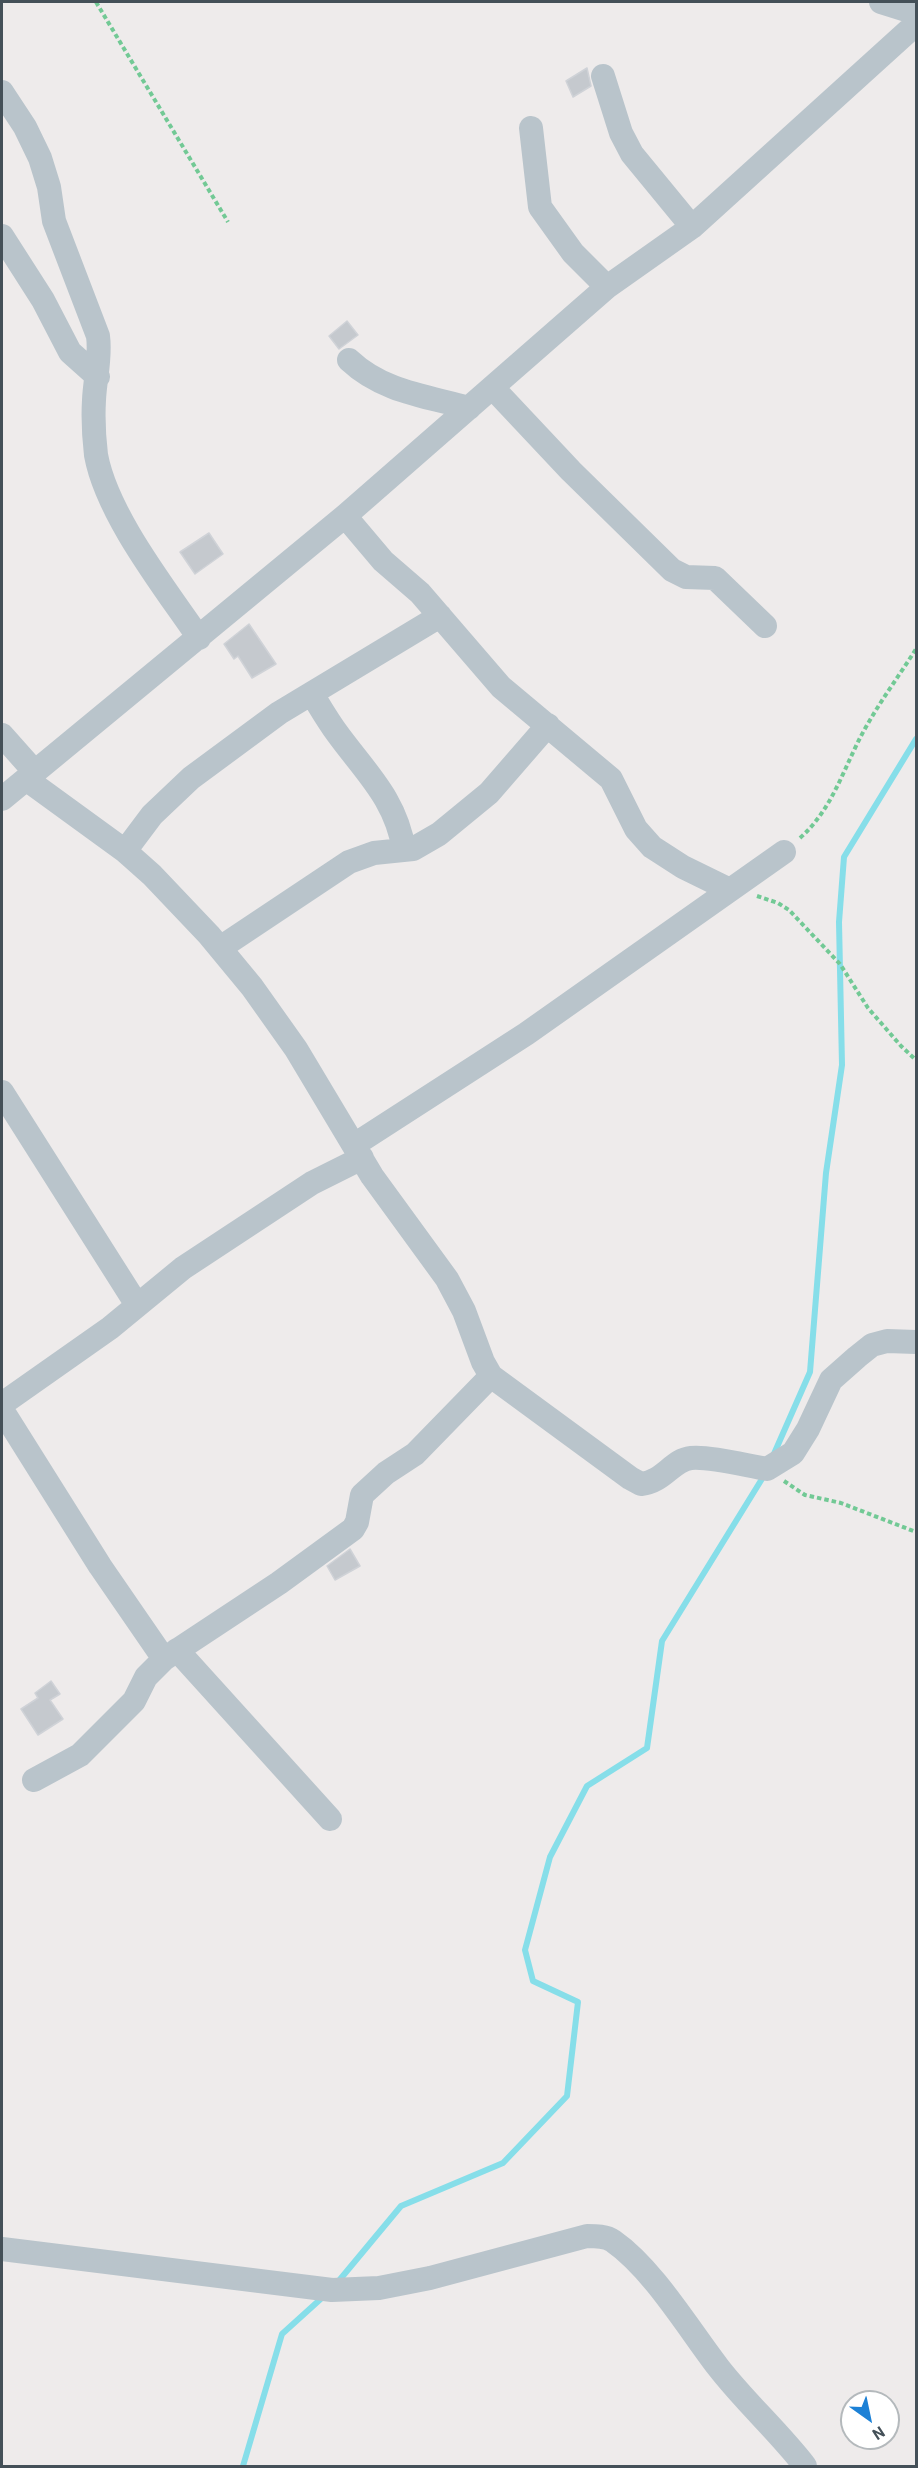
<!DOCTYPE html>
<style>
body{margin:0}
#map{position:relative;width:918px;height:2468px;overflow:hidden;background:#eeebeb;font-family:Barlow,sans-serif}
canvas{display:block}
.frame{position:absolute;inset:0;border:3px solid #445058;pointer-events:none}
.north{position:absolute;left:840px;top:2390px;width:60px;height:60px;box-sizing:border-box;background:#fff;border:2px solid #b4b9bc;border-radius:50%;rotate:147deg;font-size:16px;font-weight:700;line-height:24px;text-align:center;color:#445058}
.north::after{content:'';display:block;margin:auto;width:21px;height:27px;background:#1d81d6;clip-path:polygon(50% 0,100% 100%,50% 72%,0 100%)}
</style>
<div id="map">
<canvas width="918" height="2468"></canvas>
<div class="frame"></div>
<div class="north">N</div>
</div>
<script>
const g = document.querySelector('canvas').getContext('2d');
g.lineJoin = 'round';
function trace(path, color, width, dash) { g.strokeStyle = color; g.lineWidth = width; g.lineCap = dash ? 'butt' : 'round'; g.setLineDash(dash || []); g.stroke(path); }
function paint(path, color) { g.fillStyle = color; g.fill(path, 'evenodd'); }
trace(new Path2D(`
 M773 1456 810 1372 826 1173 842 1065 839 922 844 857 916 739
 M337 2283 401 2206 503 2163 567 2096 578 2002 533 1981 525 1950 550 1857 587 1786 647 1748 662 1641 765 1474
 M243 2466 282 2334 324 2296`), '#86dee9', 6);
const building = new Path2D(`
 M587 68 591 86 573 97 566 81Z
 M347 321 358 335 339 349 329 336Z
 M209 533 223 554 195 574 180 552Z
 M249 624 276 664 252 678 238 656 234 659 224 644Z
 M350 1549 360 1566 335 1580 327 1566Z
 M51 1681 60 1694 50 1700 63 1719 38 1735 21 1709 38 1698 35 1693Z`);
paint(building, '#c5c9ce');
trace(building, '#cfd2d7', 1.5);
trace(new Path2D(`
 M96 2 228 222
 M800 838C829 812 840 779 857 744 873 711 897 679 916 649
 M757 896 778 903 789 910 840 964 868 1008 901 1046 916 1060
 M784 1481 805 1495 841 1503 916 1532`), '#72c995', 4, [4.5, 3]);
trace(new Path2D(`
 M881 2 916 13
 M603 76 621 133 632 154 692 227
 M2 92 25 127 40 158 49 187 54 221 98 336C101 358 95 378 94 400 93 417 94 438 96 455 107 515 165 588 199 638
 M531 128 540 207 573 253 607 287
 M2 236 43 300 70 352 98 377
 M349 360C383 392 426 396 469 408
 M493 388 571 471 672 570 686 577 715 578 765 626
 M345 516 383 561 420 593 501 687 611 779 636 829 652 847 683 867 730 890
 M312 694C320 707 328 721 337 733 366 773 396 799 404 850
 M2 735 34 771
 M26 779 125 851 152 875 209 935 252 987 296 1049 372 1176 447 1279 464 1311 483 1362 491 1376 630 1478 641 1484C665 1481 672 1460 691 1458 709 1456 748 1466 767 1469L793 1453 808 1429 831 1380 857 1357 872 1345 887 1341 916 1342
 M2 799 345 516 607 287 692 227 916 24
 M125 851 152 815 191 778 279 713 440 616
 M220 948 349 862 374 853 413 849 439 834 489 793 548 725
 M2 1092 137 1305
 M354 1145 526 1034 784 852
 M2 1404 110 1328 183 1268 312 1183 362 1158
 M2 1410 100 1566 164 1659
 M177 1650 330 1819
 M34 1780 80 1755 134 1701 146 1677 164 1659 279 1583 353 1529 357 1522 362 1495 386 1473 415 1454 491 1376
 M2 2249 332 2290 379 2288 430 2278 587 2236C596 2236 606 2236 613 2241 653 2269 688 2328 718 2367 745 2402 778 2431 805 2466`), '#b9c4cb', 24);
</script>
